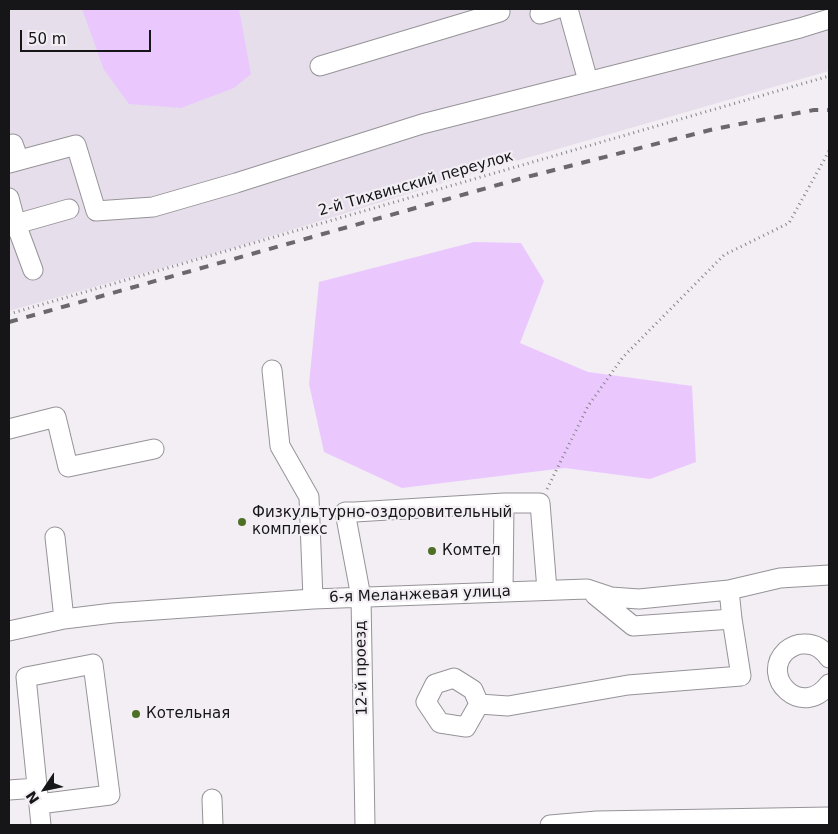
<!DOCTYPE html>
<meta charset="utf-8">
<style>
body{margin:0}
#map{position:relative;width:838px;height:834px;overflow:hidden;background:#f2eef4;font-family:"DejaVu Sans",sans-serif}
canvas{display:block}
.frame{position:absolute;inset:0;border:10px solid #161517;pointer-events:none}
.north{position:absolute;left:20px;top:764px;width:50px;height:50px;-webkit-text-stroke:4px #f2eef4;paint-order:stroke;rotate:236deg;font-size:14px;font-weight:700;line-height:20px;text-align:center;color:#161517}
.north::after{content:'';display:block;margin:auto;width:18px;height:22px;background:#161517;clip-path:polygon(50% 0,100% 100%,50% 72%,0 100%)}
.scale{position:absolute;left:20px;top:30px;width:131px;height:22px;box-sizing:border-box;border:2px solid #161517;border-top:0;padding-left:6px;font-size:15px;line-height:18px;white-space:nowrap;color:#161517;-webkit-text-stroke:4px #f2eef4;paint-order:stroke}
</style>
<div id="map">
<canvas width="838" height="834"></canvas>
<div class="frame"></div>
<div class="north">N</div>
<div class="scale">50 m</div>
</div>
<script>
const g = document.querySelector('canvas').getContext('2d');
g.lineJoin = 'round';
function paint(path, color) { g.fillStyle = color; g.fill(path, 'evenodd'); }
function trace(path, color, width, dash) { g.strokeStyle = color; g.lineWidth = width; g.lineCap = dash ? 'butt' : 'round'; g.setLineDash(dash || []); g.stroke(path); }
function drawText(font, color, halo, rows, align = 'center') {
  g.font = font + ' "DejaVu Sans",sans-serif'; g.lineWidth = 4.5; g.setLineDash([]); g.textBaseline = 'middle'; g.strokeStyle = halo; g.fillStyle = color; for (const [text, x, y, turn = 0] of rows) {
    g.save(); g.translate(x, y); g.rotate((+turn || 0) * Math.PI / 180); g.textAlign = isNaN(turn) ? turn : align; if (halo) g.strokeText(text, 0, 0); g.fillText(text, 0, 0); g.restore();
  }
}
paint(new Path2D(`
 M9 9H829V71L488 169 230 249 9 311Z`), '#e6dfeb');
paint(new Path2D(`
 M82 9H239L251 74 234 88 181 108 129 104 104 70Z
 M474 242 521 243 544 281 520 343 588 372 692 386 696 462 650 479 565 468 402 488 324 452 309 384 319 282Z`), '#eac8fe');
const minor = new Path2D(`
 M568 9 588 81
 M540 14 556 9
 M320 66 500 12 499 9
 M9 146 13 144 19 160
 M9 163 76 145 96 211 153 207 236 183 422 124 800 28 829 19
 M9 198 16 224 69 209
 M9 227 16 224 33 270
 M272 370 280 446 309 497 313 599
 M9 429 56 417 68 467 154 449
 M504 503H540L547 590
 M55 537 64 619
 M595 595 633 626 732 619
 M9 631 64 619 113 613 313 599 587 589 611 597 639 599 729 590 780 578 829 575
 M829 658C823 649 815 643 803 644 797 644 791 647 786 651 759 677 802 720 829 684
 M479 704 473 690 454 678 435 684 426 702 440 723 466 727 479 704 508 706 628 685 741 676 732 619 729 590
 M9 790 37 788
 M212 799 213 825
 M39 804 110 795 93 664 26 677 41 825
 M365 825 361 597 345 512H355L504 503 503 591
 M550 825 597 821 829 817`);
trace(minor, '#969398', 21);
trace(new Path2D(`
 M9 314 829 76
 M547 489 588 406 623 357 724 255 789 223 829 151`), '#868488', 3, [1, 4]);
trace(minor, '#fff', 19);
trace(new Path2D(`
 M9 322 519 179 714 129 814 110H829`), '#6a686b', 4, [9, 9]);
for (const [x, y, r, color] of [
 [242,522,5,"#4e6f26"],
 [432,551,5,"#4e6f26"],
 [136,714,5,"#4e6f26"]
]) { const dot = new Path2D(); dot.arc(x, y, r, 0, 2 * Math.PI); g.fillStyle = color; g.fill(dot); trace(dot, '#f2eef4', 2); }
drawText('15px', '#161517', '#f2eef4', [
 ["2-й Тихвинский переулок",416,184,-16],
 ["6-я Меланжевая улица",420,595,-2],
 ["12-й проезд",362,668,-91]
]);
drawText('15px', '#161517', '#f2eef4', [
 ["Физкультурно-оздоровительный",252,513],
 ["комплекс",252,530],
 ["Комтел",442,551],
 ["Котельная",146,714]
], 'left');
</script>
